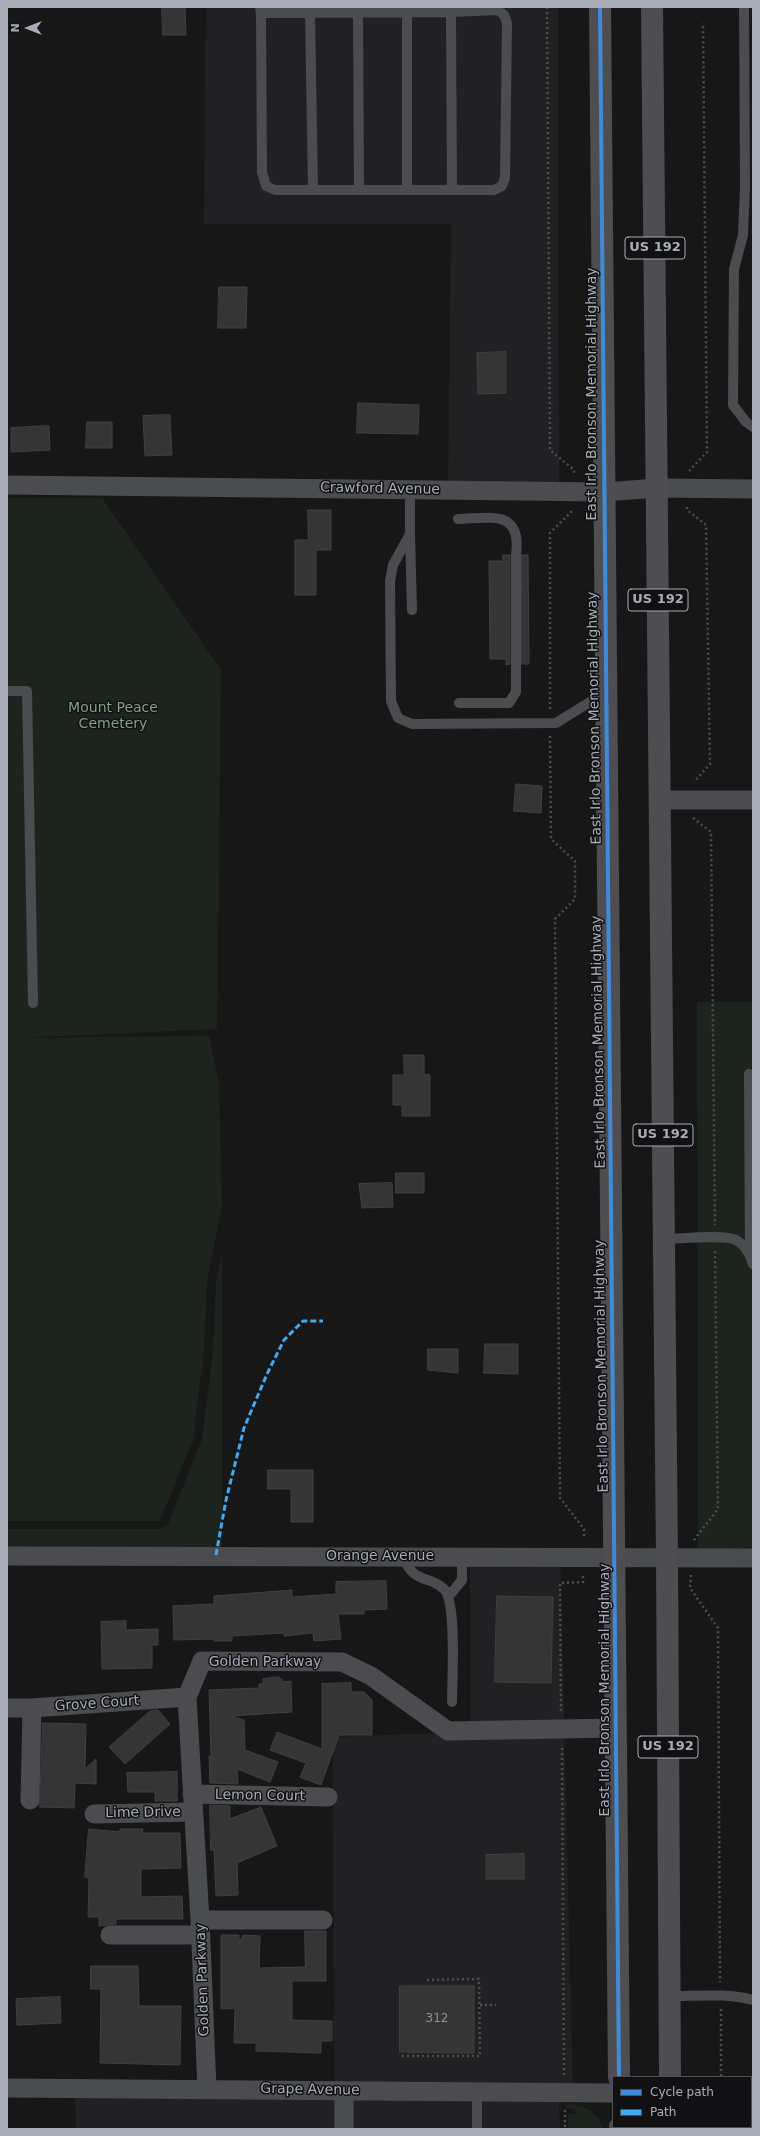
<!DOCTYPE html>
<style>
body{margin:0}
#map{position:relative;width:760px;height:2136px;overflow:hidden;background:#171717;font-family:"DejaVu Sans",sans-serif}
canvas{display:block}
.frame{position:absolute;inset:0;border:8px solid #a8adb8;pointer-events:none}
.legend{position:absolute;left:612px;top:2076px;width:140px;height:52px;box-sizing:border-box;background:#111113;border:1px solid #4d4f55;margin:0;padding:5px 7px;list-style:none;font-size:12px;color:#a8adb8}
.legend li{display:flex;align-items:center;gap:8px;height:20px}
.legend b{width:20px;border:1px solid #4d4f55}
.north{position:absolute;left:8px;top:8px;width:40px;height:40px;-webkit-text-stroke:3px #111113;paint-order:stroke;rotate:270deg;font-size:11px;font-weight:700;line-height:16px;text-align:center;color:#a8adb8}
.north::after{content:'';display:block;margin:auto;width:14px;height:18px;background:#a8adb8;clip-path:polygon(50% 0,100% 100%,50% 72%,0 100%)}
</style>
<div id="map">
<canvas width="760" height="2136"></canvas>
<div class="frame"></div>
<ul class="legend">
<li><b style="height:5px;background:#408adc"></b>Cycle path</li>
<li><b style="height:5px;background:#3fa9f5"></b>Path</li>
</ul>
<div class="north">N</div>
</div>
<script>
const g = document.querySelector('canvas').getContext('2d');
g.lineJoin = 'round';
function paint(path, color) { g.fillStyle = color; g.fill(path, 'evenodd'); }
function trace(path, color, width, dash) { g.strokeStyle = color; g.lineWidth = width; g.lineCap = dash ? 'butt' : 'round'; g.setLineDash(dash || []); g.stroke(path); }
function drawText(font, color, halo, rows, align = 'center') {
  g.font = font + ' "DejaVu Sans",sans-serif'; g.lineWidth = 3; g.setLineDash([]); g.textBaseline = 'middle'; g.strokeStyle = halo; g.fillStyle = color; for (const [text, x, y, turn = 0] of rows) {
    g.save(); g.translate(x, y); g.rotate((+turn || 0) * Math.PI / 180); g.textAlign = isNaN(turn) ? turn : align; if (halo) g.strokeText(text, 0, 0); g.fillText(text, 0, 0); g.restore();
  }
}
paint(new Path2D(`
 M206 7H558L559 488 448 487 451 224H204Z
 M470 1551H560L573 2097 559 2101 560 2129H76L75 2086 334 2083 333 1737 470 1732Z
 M751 2083H753V2129H699V2127H751Z`), '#212123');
paint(new Path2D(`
 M7 498H102L221 670 217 1029 19 1038 209 1036 219 1084 222 1207 207 1282 204 1351 193 1439 160 1521H7Z
 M697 1002H753V1547L698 1552Z
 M222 1255V1551H7V1529H160L168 1524 202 1439 213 1352 216 1282Z
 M567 2104C587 2106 595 2110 603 2129H568V2114H575V2109L567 2108Z`), '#1d241e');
const building = new Path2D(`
 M162 7H185L186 35H163Z
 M219 287H247L246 328H218Z
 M506 352V393L478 394 477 353Z
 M358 403 419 405 418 434 357 433Z
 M170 415 172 455 145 456 143 416Z
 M87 422H112V448H86Z
 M49 426 50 450 11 452V428Z
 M308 510H331V550H316V595H295V540H308Z
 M503 555H510V664L506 665V659H490L489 561H503Z
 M522 555H528L529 664H522Z
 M516 784 542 786 541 813 514 811Z
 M404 1055H424V1074L430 1075V1116H402V1105H393V1075H404Z
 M396 1173H424V1193H396Z
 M392 1183 393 1207 362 1208 359 1184Z
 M485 1344H518V1374L484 1373Z
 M428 1349H458V1373L428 1370Z
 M268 1470H313V1522H291V1489H268Z
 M386 1581 387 1609 364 1610V1614H338L341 1639 314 1641 313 1633 284 1636V1633L232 1636V1641H214V1639L174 1640 173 1606 214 1604V1596L292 1590V1597L336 1594V1582Z
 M497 1596 553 1597 551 1683 495 1682Z
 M126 1621V1630L158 1629V1645H152V1668L102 1669 101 1622Z
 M279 1677V1679H282L283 1682 291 1681 292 1712 231 1716 244 1720 245 1750 278 1762 270 1782 237 1769 238 1784 210 1783 209 1756H211L209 1690 259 1688V1684H263V1679Z
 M351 1683V1692H364L372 1700V1735H339L321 1785 300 1777 306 1763 270 1750 277 1732 322 1749V1684Z
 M158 1710 170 1724 125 1764 109 1747 150 1711Z
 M43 1723 86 1724 85 1769 96 1759V1784L75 1783 74 1808 40 1807Z
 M177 1772V1801H155V1792H128L127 1773Z
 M210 1805 230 1806V1819L261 1807 277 1846 237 1863 238 1895 216 1896 214 1850H211Z
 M89 1829 120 1832V1829H143L142 1833H180L181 1868 141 1869V1897L182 1896 183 1919H116V1924L99 1926V1917H88L89 1878 85 1877Z
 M524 1854V1879H486V1855Z
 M305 1931H326V1981H292V2020L332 2021V2041H321V2053L256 2051V2043H234L235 2008 221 2009V1935H239V1944L243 1935 260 1936 259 1968 305 1967Z
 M91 1966H138L139 2006H181L180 2065 100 2063 101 1989H91Z
 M400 1986H474V2053L400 2052Z
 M60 1997 61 2023 17 2025 16 1999Z`);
paint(building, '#353536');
trace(building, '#3f4043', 1);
trace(new Path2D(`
 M547 7 550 450 574 470V474
 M689 471 707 452 703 23
 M687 507V510L706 525 710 764 694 782
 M550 709V533L573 510
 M550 736 551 839 575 861V899L555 919 560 1498 584 1529V1539
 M693 818 711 832 715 1225
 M694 1540 718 1509 715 1250
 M691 1575 690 1588 718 1628 720 1982
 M561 1711 560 1583 583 1582V1574
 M562 1748 564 2075
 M480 2005H496
 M721 2009V2077
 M402 2056H480L479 1979 424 1980
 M565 2110V2129
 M722 2127V2129`), '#4d4e52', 2.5, [2, 3]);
trace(new Path2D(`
 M260 7 261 13 451 12V7
 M744 7 745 187 743 235 734 269 733 405 746 422 753 427
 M407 12V190
 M261 13 262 172 266 186 275 190H494L502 186 505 178 507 23 504 15 498 10 451 12 452 190
 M310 13 313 190
 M358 13 359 190
 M410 490V534L393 565 390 581 391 701 398 718 412 724 556 723 606 692
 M458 519C491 518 522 509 516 555V692L509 703H459
 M410 534 412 610
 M7 691H27L33 1003
 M749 1074 750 1253
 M664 1239C679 1239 724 1234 736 1240 745 1245 750 1254 753 1264
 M403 1556C413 1584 429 1575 444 1589 457 1602 452 1681 452 1702
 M449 1596 462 1580V1557
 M670 1996C697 1996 727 1993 753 2000
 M751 2125H753
 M477 2129V2092`), '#4b4c50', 10);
trace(new Path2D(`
 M7 485 604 492 658 488 753 489
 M660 800H753
 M7 1556 753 1558
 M7 1708H32L187 1697
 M192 1794 328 1797
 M30 1800 32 1708
 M94 1814 193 1812
 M200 1920H323
 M110 1935H201
 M7 2088 613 2093
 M207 2089 200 1920 187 1697 202 1661 342 1662 371 1676 448 1731 616 1728
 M344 2091V2129`), '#4b4c50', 19);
trace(new Path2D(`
 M600 7 619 2077
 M652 7 667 1558 670 2077
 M620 2127V2129
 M642 2127 643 2129
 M670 2129V2127`), '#4e4e52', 22);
trace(new Path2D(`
 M216 1555 226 1500 244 1428 267 1374 284 1340 303 1321H323`), '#3fa9f5', 3, [6, 3]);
trace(new Path2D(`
 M600 7 619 2077`), '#408adc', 4);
drawText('12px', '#8b8f98', null, [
 ["312",437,2019]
]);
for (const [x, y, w] of [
 [655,248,60],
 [658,600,60],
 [663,1135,60],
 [668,1747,60]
]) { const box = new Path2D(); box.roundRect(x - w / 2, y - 11, w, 22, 3); g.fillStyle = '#111113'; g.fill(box); trace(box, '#a8adb8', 1); }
drawText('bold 13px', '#a8adb8', null, [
 ["US 192",655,248],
 ["US 192",658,600],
 ["US 192",663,1135],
 ["US 192",668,1747]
]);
drawText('14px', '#a8adb8', '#111113', [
 ["East Irlo Bronson Memorial Highway",592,394,-90],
 ["Crawford Avenue",380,489,1],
 ["East Irlo Bronson Memorial Highway",595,718,-91],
 ["East Irlo Bronson Memorial Highway",599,1042,-91],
 ["East Irlo Bronson Memorial Highway",602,1366,-91],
 ["Orange Avenue",380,1556],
 ["Golden Parkway",265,1662],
 ["East Irlo Bronson Memorial Highway",605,1690,-90],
 ["Grove Court",97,1704,-4],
 ["Lemon Court",260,1796,1],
 ["Lime Drive",143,1813,-1],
 ["Golden Parkway",203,1980,-92],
 ["Grape Avenue",310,2090,1]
]);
drawText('14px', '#7fa381', '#111113', [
 ["Mount Peace",113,708],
 ["Cemetery",113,724]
]);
</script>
